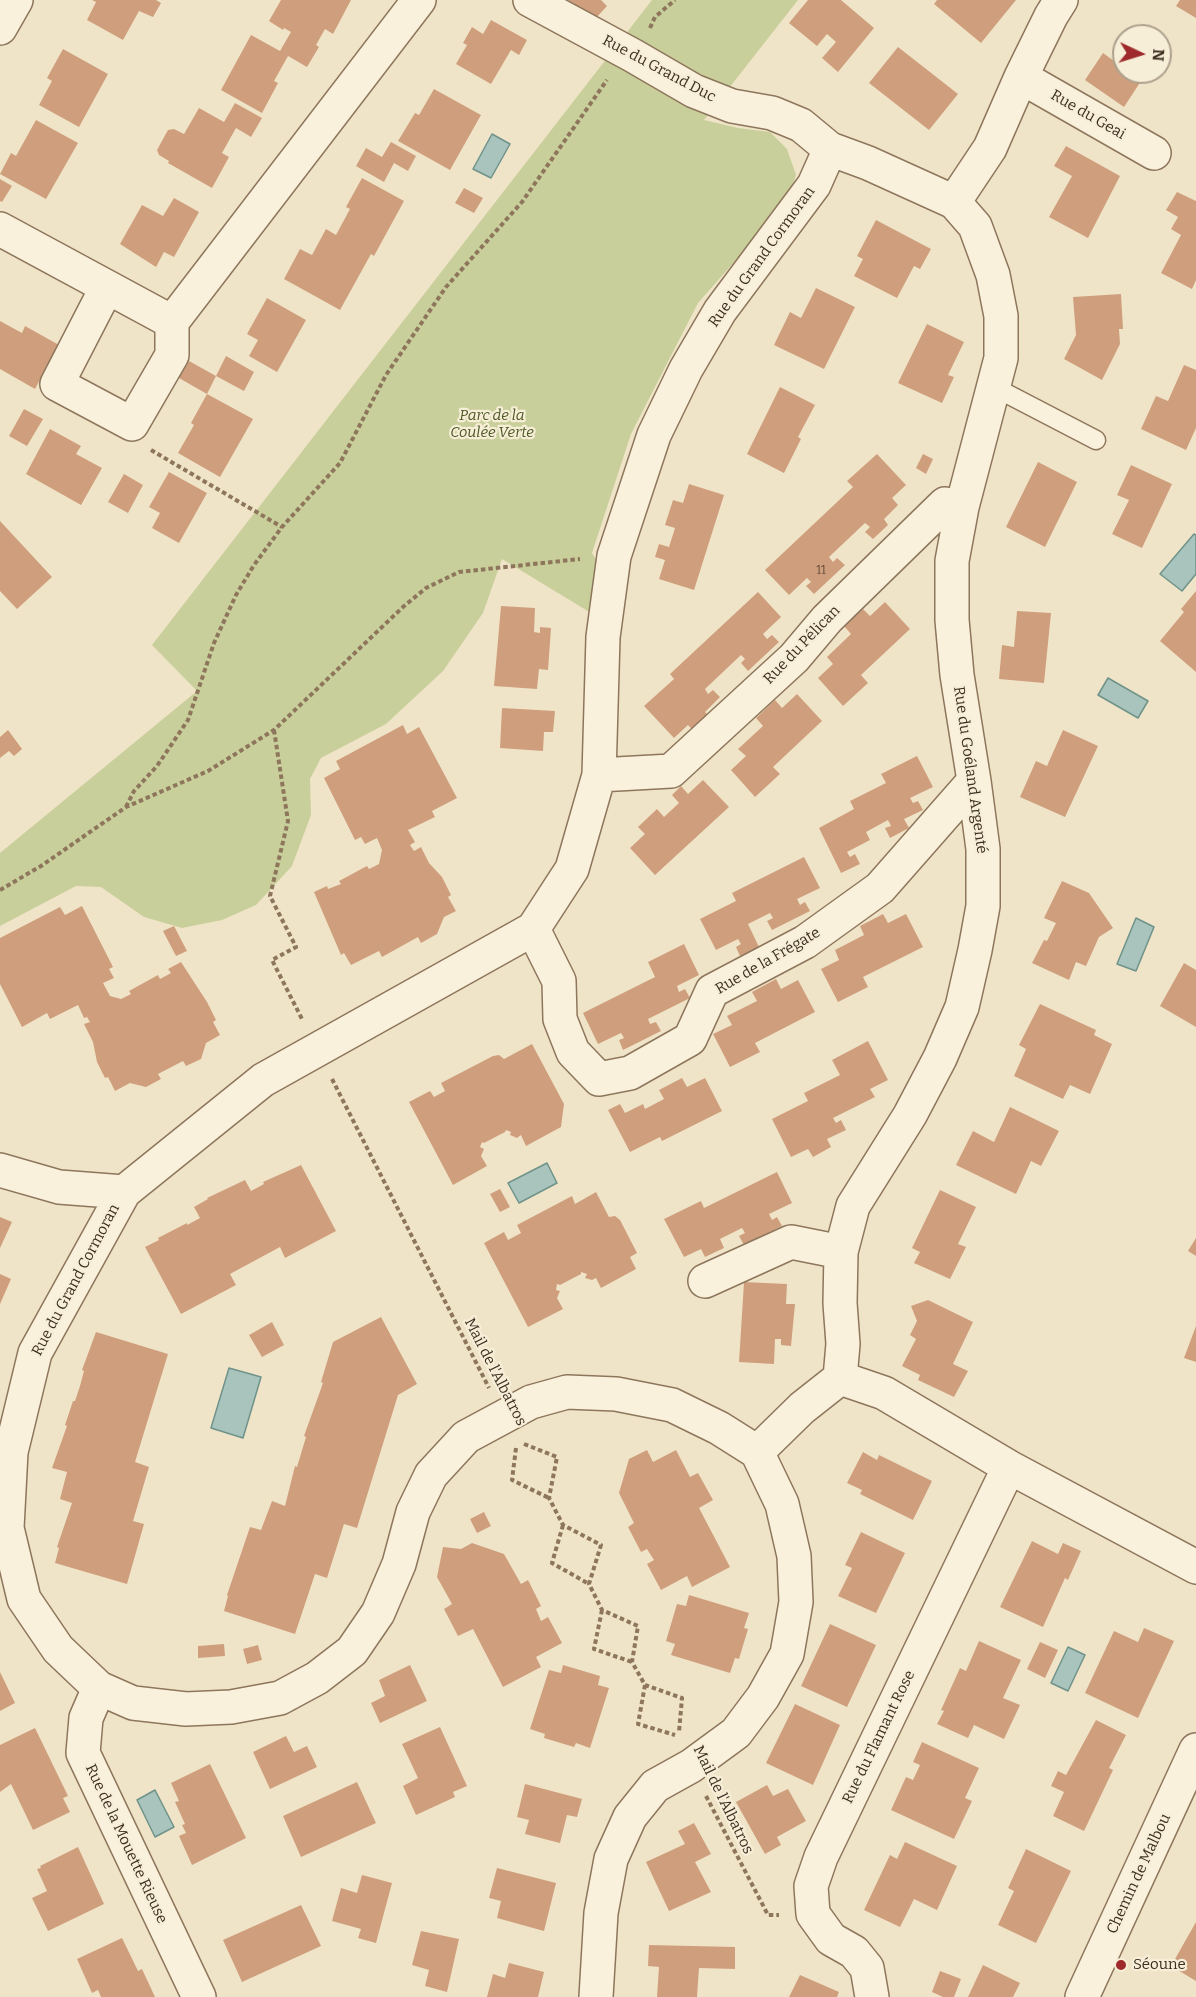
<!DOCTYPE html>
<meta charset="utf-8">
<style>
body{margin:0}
#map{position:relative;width:1196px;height:1997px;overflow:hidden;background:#f0e4c8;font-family:Bitter,serif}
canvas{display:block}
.north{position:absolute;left:1112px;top:24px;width:60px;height:60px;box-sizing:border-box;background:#f7eed8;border:2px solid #ada18e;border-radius:50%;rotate:94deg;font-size:16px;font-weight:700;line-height:24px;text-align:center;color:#3d2e20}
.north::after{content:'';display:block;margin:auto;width:21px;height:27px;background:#9e2a2b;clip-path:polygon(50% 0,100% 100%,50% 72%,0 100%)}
</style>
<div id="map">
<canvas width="1196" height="1997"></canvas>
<div class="north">N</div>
</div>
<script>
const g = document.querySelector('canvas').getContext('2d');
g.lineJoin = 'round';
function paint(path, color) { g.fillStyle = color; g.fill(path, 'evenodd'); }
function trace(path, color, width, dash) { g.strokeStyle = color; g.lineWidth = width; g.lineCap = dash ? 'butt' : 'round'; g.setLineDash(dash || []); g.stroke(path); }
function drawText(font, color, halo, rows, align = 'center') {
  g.font = font + ' Bitter,serif'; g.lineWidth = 4.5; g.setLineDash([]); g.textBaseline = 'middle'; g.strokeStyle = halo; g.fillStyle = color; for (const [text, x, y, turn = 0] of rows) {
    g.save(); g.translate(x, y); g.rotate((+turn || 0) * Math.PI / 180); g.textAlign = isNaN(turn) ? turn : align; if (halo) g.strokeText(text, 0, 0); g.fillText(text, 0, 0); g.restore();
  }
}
paint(new Path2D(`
 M652 0H798L704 120 738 128 770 132 787 149 796 175 788 201 698 303 631 434 592 553 600 566 591 613 502 559 483 613 443 671 386 724 321 758 310 779 311 815 292 866 256 905 222 920 182 928 144 917 101 887 76 886 0 926V853L197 691 152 645Z`), '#c9cf9b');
const water = new Path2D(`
 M492 134 510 144 491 178 473 169Z
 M1194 534 1196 535V574L1182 591 1160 574Z
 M1108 678 1148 701 1138 718 1098 695Z
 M1136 918 1154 927 1136 971 1117 964Z
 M547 1163 557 1183 519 1203 508 1183Z
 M229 1368 261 1377 243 1438 211 1428Z
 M1068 1647 1085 1655 1068 1691 1051 1683Z
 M155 1790 174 1827 155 1837 137 1800Z`);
paint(water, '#a9c4bc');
trace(water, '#6f938a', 1.5);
paint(new Path2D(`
 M92 0H156L161 3 153 17 139 11 123 40 87 20 96 2Z
 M281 0H351L333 34 325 29 316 45 319 47 307 67 288 56 274 81 278 83 262 113 221 90 251 35 280 51 291 32 284 28 283 30 269 21Z
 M569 0H601L607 6 596 18 567 2Z
 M808 0H841L874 28 838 72 822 58 836 42 827 34 817 46 789 23Z
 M937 0H1016L981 43 934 4Z
 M1180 0H1196V18L1176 6Z
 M491 20 527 40 519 55 511 50 491 84 456 64 467 45 463 43 472 27 483 34Z
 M1136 29 1147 36H1131Z
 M898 47 958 94 929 130 869 83Z
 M1124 47V72H1147L1124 107 1085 80 1103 53 1114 61Z
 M63 49 108 74 79 127 39 105 52 81 47 78Z
 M434 89 481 115 450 170 398 141 415 113 419 115Z
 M235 103 262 118 251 137 236 128 222 153 229 157 212 188 168 163 169 161 159 155 157 150 168 130 174 129 184 134 199 108 224 122Z
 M36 120 78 143 46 199 0 174 11 153 16 156Z
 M391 142 416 156 408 171 394 163 384 182 356 166 366 148 382 157Z
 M1066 146 1120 176 1088 238 1049 217 1072 176 1054 166Z
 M362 178 404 201 374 256 371 254 340 310 284 279 300 249 312 255 326 229 336 235 350 209 346 207Z
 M0 179 12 186 2 202 0 201Z
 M464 188 483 198 474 213 455 203Z
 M1177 192 1196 201V280L1192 289 1161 273 1181 235 1171 229 1178 217 1166 210Z
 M174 198 199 212 174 257 164 252 156 267 120 244 142 205 163 216Z
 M876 220 931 249 920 269 914 266 897 298 854 276 863 259 857 256Z
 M816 288 855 307 824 369 774 345 790 312 801 318Z
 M1121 294 1123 329H1119L1120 344 1102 380 1064 359 1076 335 1073 297Z
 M267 298 306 320 277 372 249 356 258 340 247 334Z
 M0 321 22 333 25 326 59 345 35 389 0 369Z
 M927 324 964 342 948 375 954 377 942 403 898 383Z
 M226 356 254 372 244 391 216 376Z
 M189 361 216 376 207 394 253 419 220 477 178 453 194 425 191 423 207 394 179 378Z
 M1184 365 1196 370V428L1186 450 1141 429 1156 396 1168 401Z
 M780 387 815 405 798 437 801 439 784 473 747 454Z
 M24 409 43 419 27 446 9 436Z
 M50 429 81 446 76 454 102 468 81 505 26 474Z
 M877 454 906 485 892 498 898 505 884 519 888 525 873 539 865 532 870 527 865 523 829 557 833 562 837 558 845 565 814 594 806 586 811 582 807 578 789 595 765 570 853 487 847 481Z
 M923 454 933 459 926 474 916 468Z
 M1038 462 1077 482 1045 547 1006 527Z
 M1131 465 1172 484 1142 548 1112 534 1129 500 1117 495Z
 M169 472 207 493 179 543 152 528 160 513 149 507Z
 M124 474 143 485 128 513 108 502Z
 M689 484 724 495 694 590 659 579 665 560 655 557 659 544 669 547 675 528 665 525 673 500 683 503Z
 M0 521 52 577 17 609 0 591Z
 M1196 591V672L1160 641 1184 612 1181 609Z
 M758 592 781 617 763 634 767 639 772 635 779 642 748 671 741 663 745 659 741 655 705 689 708 694 713 690 720 697 705 712 710 717 694 731 688 725 674 738 644 706 674 679 670 674Z
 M885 602 910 629 861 675 868 683 843 706 818 678 833 664 827 657 851 634 844 626 863 609 870 616Z
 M501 606 535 608 534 632 540 633V627L551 628 548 670 539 669 537 689 494 686Z
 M1017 611 1051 613 1044 683 999 679 1002 645 1014 647Z
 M797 694 822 721 773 767 780 774 755 797 731 770 746 756 738 749 763 726 756 718 775 700 782 708Z
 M502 708 555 711 553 732H544L543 751 500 748Z
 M403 725 407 734 419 727 457 798 432 811 435 817 408 830 415 842 410 845 414 851 421 847 429 863 442 877 451 895 448 897 456 911 444 917 437 934 421 943 418 937 382 957 379 951 351 965 344 953 341 955 314 892 327 886 328 889 341 884 339 881 367 866 369 869 379 864 382 850 377 838 365 844 361 837 355 840 324 778 340 769 336 761Z
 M8 730 22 749 14 756 9 751 0 758V737Z
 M1063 730 1098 746 1065 817 1020 797 1036 761 1047 766Z
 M917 756 933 787 910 798 913 803 918 801 923 810 904 819 909 828 890 838 885 828 891 826 888 820 866 832 870 840 847 852 850 857 855 854 860 864 841 873 819 828 854 809 850 801 886 783 881 774Z
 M703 780 729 807 655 875 630 848 645 834 638 827 657 809 664 817 679 803 672 795 681 786 688 794Z
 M804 857 820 888 797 899 800 905 805 902 810 911 772 930 767 921 773 918 770 913 748 924 759 947 740 956 736 947 741 944 738 939 716 950 700 919 736 901 732 893Z
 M1062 881 1089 893 1113 928 1099 937 1086 966 1076 962 1069 980 1032 963 1044 940 1047 941 1056 923 1044 918Z
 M82 906 113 967 109 969 114 978 103 983 110 996 121 999 131 994 129 991 158 975 160 979 171 973 168 969 181 962 207 1002 216 1020 213 1022 220 1035 206 1043 201 1059 186 1066 183 1061 158 1074 161 1079 146 1087 130 1083 115 1091 108 1077 105 1078 97 1062 93 1042 84 1024 90 1022 87 1017 84 1018 78 1005 50 1019 47 1013 22 1027 0 984V938L60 907 65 915Z
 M883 914 888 923 906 914 923 947 863 977 868 987 838 1002 821 969 839 960 835 950 864 935 860 926Z
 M174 926 187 951 176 956 163 931Z
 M684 944 699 975 677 986 679 992 685 989 690 998 648 1019 650 1024 656 1022 661 1031 623 1050 619 1040 624 1038 621 1033 598 1044 583 1013 655 977 648 962Z
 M1184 963 1196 970V1027L1160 1006Z
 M776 979 781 989 798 980 815 1012 755 1043 760 1052 730 1067 713 1034 732 1025 727 1016 757 1001 752 992Z
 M1040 1004 1096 1030 1094 1035 1112 1044 1090 1094 1070 1085 1063 1099 1014 1076 1026 1049 1019 1045Z
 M868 1041 888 1080 870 1089 875 1097 833 1118 836 1123 841 1120 846 1130 827 1139 831 1147 813 1157 808 1149 791 1157 772 1119 808 1101 804 1093 840 1075 832 1060Z
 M532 1044 564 1104 561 1127 526 1146 521 1135 517 1138 510 1135 511 1132 506 1130 505 1132 484 1143 482 1142 480 1147 484 1149 481 1156 487 1166 453 1185 409 1102 430 1091 434 1097 445 1091 441 1083 493 1056 499 1055 504 1059Z
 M682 1078 687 1087 705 1078 722 1111 662 1141 660 1137 630 1152 608 1110 620 1104 625 1113 643 1104 645 1109 664 1099 659 1090Z
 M1010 1107 1059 1131 1041 1166 1031 1161 1016 1194 956 1165 973 1131 994 1142Z
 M301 1165 336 1231 285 1258 280 1247 230 1274 236 1285 181 1314 145 1247 159 1240 158 1238 187 1223V1225L200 1218 194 1207 208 1199 207 1198 245 1180 251 1191 264 1184 263 1182Z
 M777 1172 792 1203 769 1214 772 1220 777 1217 782 1226 744 1245 739 1236 745 1233 742 1228 720 1239 724 1248 705 1257 701 1249 684 1257 664 1219 701 1201 704 1208Z
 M500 1189 510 1207 500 1212 490 1194Z
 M940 1190 976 1207 958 1244 966 1247 950 1279 914 1263 920 1252 912 1248Z
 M596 1192 609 1217 615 1216 620 1220 637 1253 630 1257 636 1269 601 1288 596 1278 592 1280 585 1278 587 1274 581 1272V1274L560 1285 557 1284 556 1290 560 1291 557 1298 563 1309 528 1327 484 1243 504 1232 508 1240 521 1233 517 1225 572 1196 575 1204Z
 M0 1217 12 1222 0 1248Z
 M1196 1238V1256L1188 1251Z
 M0 1274 11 1279 0 1304Z
 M744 1282 787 1284 786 1304H795L791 1346 781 1345V1339H775L774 1364 739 1362Z
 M928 1300 973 1322 953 1364 968 1371 954 1397 918 1380 920 1375 902 1366 916 1339 910 1335 917 1321 911 1306Z
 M381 1317 417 1384 398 1395 357 1528 344 1524 327 1578 315 1574 295 1634 224 1611 228 1596 227 1595 250 1527 261 1530 272 1501 285 1506 295 1466 297 1467 306 1437 304 1436 323 1383 321 1382 333 1342Z
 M272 1322 284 1345 262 1357 249 1335Z
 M1196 1326V1362L1184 1358Z
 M96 1332 168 1354 135 1462 149 1467 133 1521 144 1524 127 1584 55 1563 59 1548 57 1547 72 1503 60 1499 67 1472 52 1468 67 1426 65 1425 73 1401H75L80 1386 84 1371 82 1370Z
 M647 1450 653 1462 676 1450 690 1477 698 1473 713 1500 699 1508 730 1567 692 1587 687 1576 661 1590 647 1564 654 1560 647 1549 641 1552 628 1527 634 1523 619 1493 629 1459Z
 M863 1452 877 1460 879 1455 932 1481 913 1520 860 1494 862 1490 847 1483Z
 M484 1512 491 1526 477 1533 470 1519Z
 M861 1532 905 1553 876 1613 838 1596 852 1568 845 1565Z
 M1032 1541 1058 1554 1063 1543 1081 1551 1068 1580 1065 1578 1043 1627 1000 1607Z
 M472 1543 504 1554 521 1584 528 1580 541 1606 536 1609 541 1621 548 1617 562 1643 536 1657 541 1667 503 1687 473 1629 458 1636 444 1609 452 1604 437 1577 443 1547 461 1549Z
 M689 1595 749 1613 744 1628 748 1629 739 1659 735 1658 730 1673 671 1655 675 1644 666 1641 677 1604 686 1606Z
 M830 1624 876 1645 847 1707 801 1686Z
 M1144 1628 1174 1641 1138 1718 1085 1693 1114 1631 1138 1642Z
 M979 1641 1021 1660 1003 1698 1020 1705 1004 1739 974 1725 968 1738 937 1724 944 1711 941 1710 960 1668 966 1671Z
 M1040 1642 1058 1650 1045 1678 1027 1669Z
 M224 1644 225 1656 198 1658V1646Z
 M258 1645 262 1660 247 1664 243 1649Z
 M410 1665 427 1701 380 1723 371 1703 385 1696 379 1680Z
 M563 1665 600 1676 598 1685 609 1688 590 1748 576 1743 574 1747 544 1738 545 1734 530 1729 549 1670 561 1673Z
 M0 1672 15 1703 0 1711Z
 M795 1704 840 1725 813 1785 766 1763Z
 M1096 1720 1126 1735 1109 1768 1113 1770 1084 1831 1053 1816 1064 1792 1051 1786 1058 1771 1066 1775Z
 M440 1727 467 1786 453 1792 455 1797 416 1815 403 1786 418 1778 402 1744Z
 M35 1728 68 1796 63 1798 70 1812 33 1830 11 1784 0 1792V1745Z
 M286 1736 294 1752 307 1746 317 1767 270 1789 253 1752Z
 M922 1742 979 1768 965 1798 972 1801 954 1839 891 1810 906 1777 913 1780 920 1765 913 1762Z
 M210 1764 246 1838 192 1865 179 1836 186 1833 182 1825 185 1824 175 1802 179 1801 171 1783Z
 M357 1782 376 1823 301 1857 283 1816Z
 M525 1784 582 1799 577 1817 567 1815 560 1843 525 1834 529 1820 517 1817Z
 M767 1785 773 1796 788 1789 806 1821 777 1837 781 1845 765 1854 736 1802Z
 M694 1823 711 1854 695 1862 711 1892 669 1911 646 1862 685 1844 678 1831Z
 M905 1842 957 1866 937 1910 914 1899 900 1927 864 1910 890 1855 897 1859Z
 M78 1847 104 1904 48 1931 32 1898 47 1891 37 1869 41 1868 40 1866Z
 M1026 1849 1071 1871 1036 1943 998 1925 1014 1891 1008 1888Z
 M497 1868 556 1883 544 1931 497 1918 501 1901 489 1898Z
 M362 1875 392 1883 376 1943 358 1938 361 1929 332 1921 341 1888 357 1893Z
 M301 1905 321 1946 242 1982 223 1940Z
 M1196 1922V1981L1171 1966Z
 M421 1931 459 1939 447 1992 425 1986 429 1970 412 1965Z
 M122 1938 138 1971 142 1969 155 1997H101L98 1990 92 1993 77 1959Z
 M649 1945 735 1947V1969L699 1968 697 1997H657L659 1967 648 1966Z
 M509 1963 544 1972 538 1997H487L493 1974 505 1978Z
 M983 1965 1020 1983 1013 1997H968Z
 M940 1971 961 1979 954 1997H943L932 1992Z
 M800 1975 839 1992 837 1997H789Z`), '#cf9f7d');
const lane = new Path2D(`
 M994 387 1096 440`);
const street = new Path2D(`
 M530 0 632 55 694 91 732 106 772 113 801 125 830 149 868 163 954 202 975 226 993 275 1001 316V358L962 507 952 561V620L957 675 974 781 983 849V906L975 950 962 1007 940 1058 910 1115 853 1206 841 1252 840 1303 843 1344 840 1378
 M0 28 16 0
 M1021 77 1154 153
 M954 202 990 148 1021 77 1051 16 1061 0
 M0 229 172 322 419 0
 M107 287 57 384 132 424 172 355V322
 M599 775 671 771 794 658 827 619 945 504 962 507
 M533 929 559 981 560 1019 573 1052 599 1079 630 1073 690 1039 712 991 805 942 880 888 974 781
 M0 1170 59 1187 124 1192
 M705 1281 791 1242 841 1252
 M757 1452 802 1408 840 1378 884 1393 1009 1467 1196 1567
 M99 1688 86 1718 83 1753 199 1997
 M596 1997 601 1913 611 1859 630 1817 655 1786 691 1766 736 1733 763 1697 787 1654 796 1602 794 1556 782 1504 757 1452 719 1428 672 1405 616 1394 567 1392 531 1402 466 1437 431 1475 413 1512 399 1564 378 1613 352 1651 317 1678 280 1698 231 1707 186 1709 133 1703 99 1688 58 1649 24 1599 7 1528 11 1452 35 1353 124 1192 263 1080 533 929 572 869 599 775 603 637 614 556 654 435 686 369 720 311 814 185 830 149
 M872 1997 867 1968 854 1952 831 1939 813 1914 811 1886 821 1857 1009 1467
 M1082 1997 1196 1750`);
trace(lane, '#8d765c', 21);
trace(street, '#8d765c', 36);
trace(new Path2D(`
 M650 28 655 17 675 0
 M151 450 282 527
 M274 730 288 821 270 896 296 947 272 960 303 1021
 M126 807 134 791 157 766 188 720 214 643 236 595 254 565 282 527 340 463 386 375 446 287 522 202 607 80
 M0 890 41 866 126 807 208 771 274 730 403 607 426 588 459 572 580 559
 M332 1079 489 1388
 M524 1444 557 1457 549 1498 563 1525 601 1545 589 1584 602 1610 638 1626 632 1662 645 1685 682 1698 679 1732
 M516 1448 512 1480 549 1498
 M563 1525 552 1563 589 1584
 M602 1610 594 1649 632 1662
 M645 1685 638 1724 675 1735
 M706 1796 768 1915H779`), '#8d765c', 4, [4.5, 3]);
trace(lane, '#faf1dc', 18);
trace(street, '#faf1dc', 33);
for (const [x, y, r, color] of [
 [1121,1965,6,"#9e2a2b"]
]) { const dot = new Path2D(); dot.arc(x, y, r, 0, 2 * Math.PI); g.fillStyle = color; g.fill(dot); trace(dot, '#f7eed8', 2); }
drawText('12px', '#624a37', null, [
 ["11",821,571]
]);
drawText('15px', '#3d2e20', '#f7eed8', [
 ["Rue du Grand Duc",659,69,28],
 ["Rue du Geai",1088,115,30],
 ["Rue du Grand Cormoran",762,257,-54],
 ["Rue du Pélican",802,645,-46],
 ["Rue du Goéland Argenté",970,770,82],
 ["Rue de la Frégate",768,961,-30],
 ["Rue du Grand Cormoran",76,1280,-62],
 ["Mail de l'Albatros",495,1372,63],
 ["Rue du Flamant Rose",879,1737,-64],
 ["Mail de l'Albatros",723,1800,64],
 ["Rue de la Mouette Rieuse",126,1844,65],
 ["Chemin de Malbou",1139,1874,-65]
]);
drawText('italic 15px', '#4d5a26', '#f7eed8', [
 ["Parc de la",492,416],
 ["Coulée Verte",492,433]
]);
drawText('15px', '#3d2e20', '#f7eed8', [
 ["Séoune",1133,1965]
], 'left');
</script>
